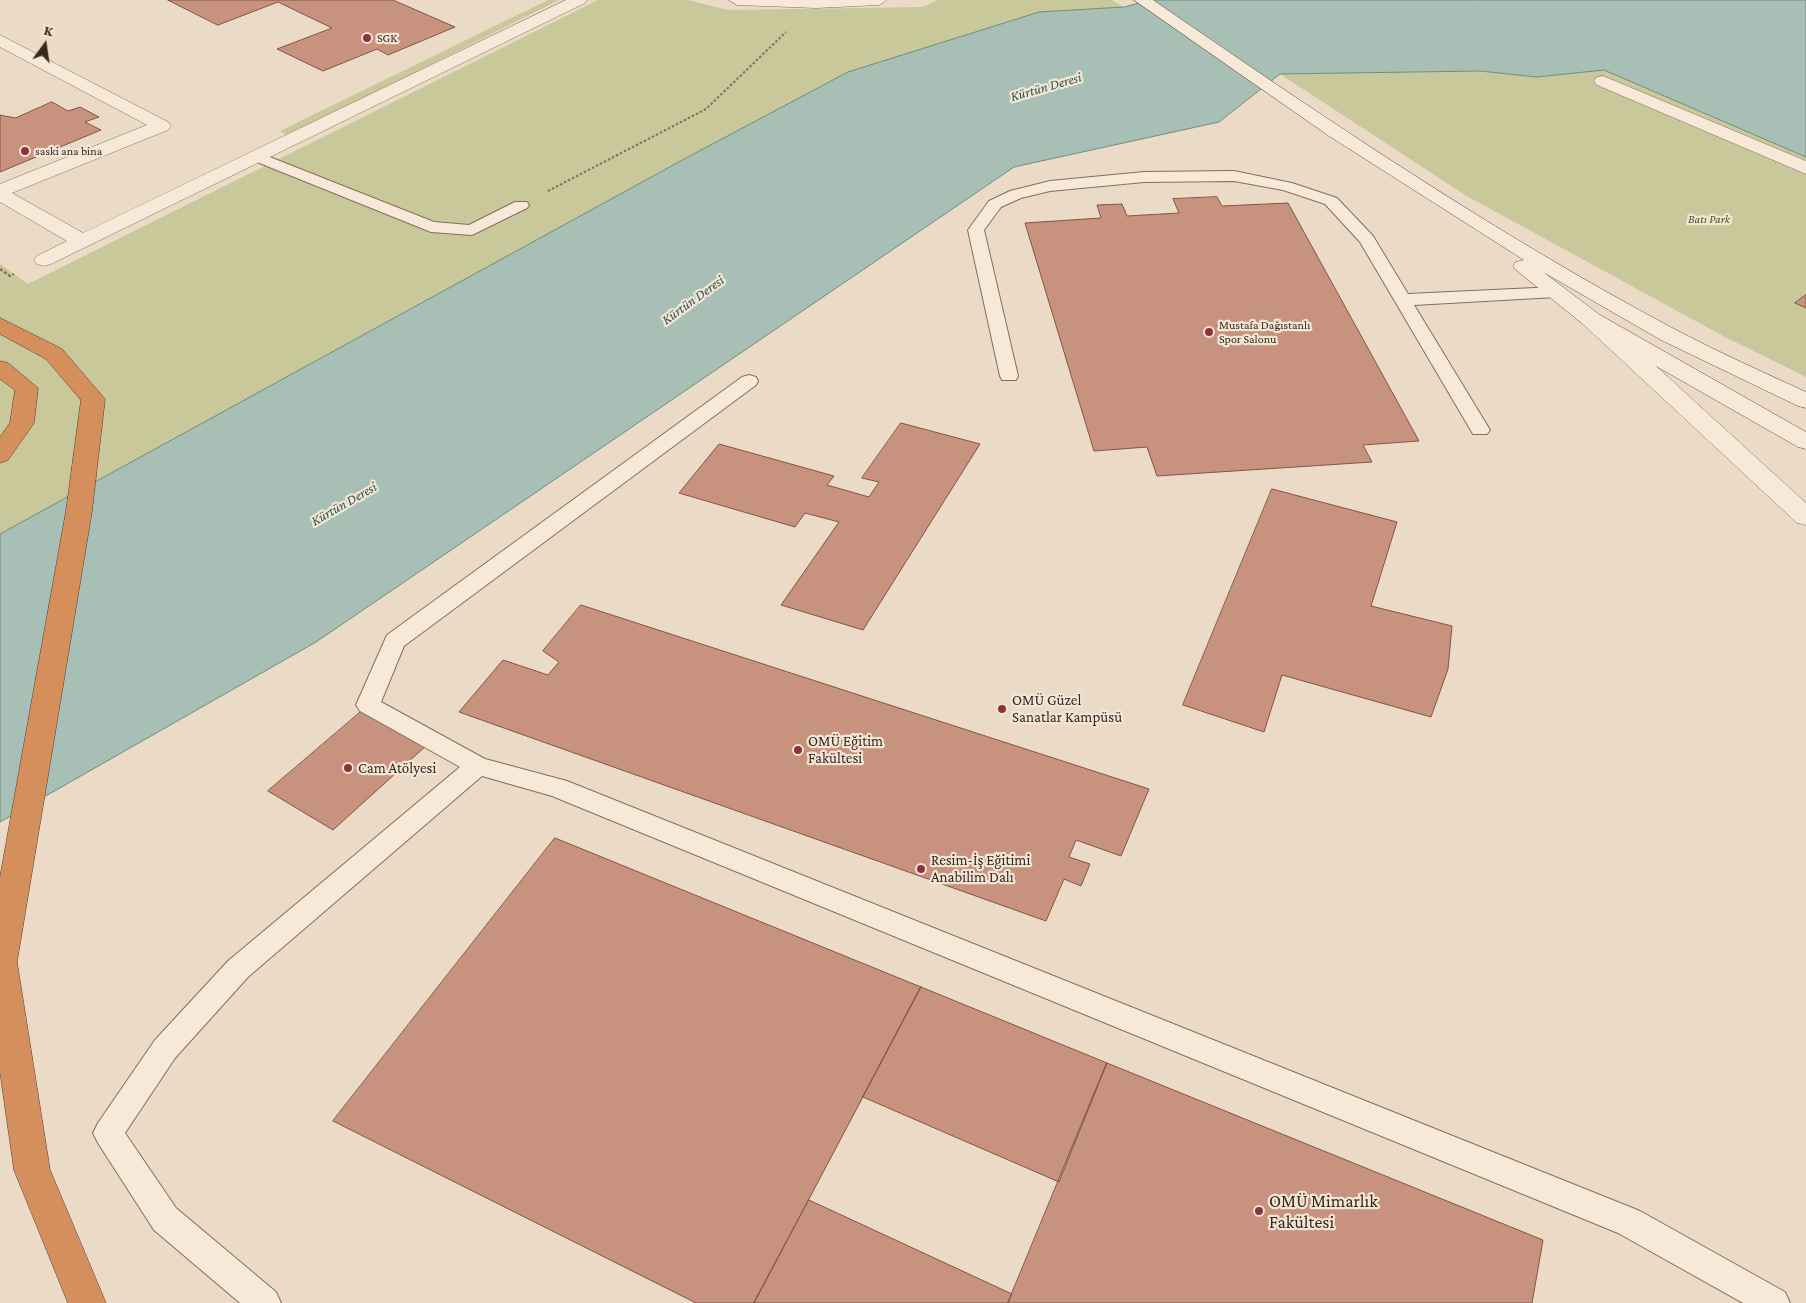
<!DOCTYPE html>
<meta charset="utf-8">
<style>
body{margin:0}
#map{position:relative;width:1806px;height:1303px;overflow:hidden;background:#ebdbc6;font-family:"Crimson Pro",serif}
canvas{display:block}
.north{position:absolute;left:20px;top:20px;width:50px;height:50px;-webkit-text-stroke:4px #f3e6d5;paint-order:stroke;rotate:14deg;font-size:14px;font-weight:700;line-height:20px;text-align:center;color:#362820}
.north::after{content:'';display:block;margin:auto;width:18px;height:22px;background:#362820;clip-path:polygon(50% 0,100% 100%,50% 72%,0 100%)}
</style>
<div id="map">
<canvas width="1806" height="1303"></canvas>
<div class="north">K</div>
</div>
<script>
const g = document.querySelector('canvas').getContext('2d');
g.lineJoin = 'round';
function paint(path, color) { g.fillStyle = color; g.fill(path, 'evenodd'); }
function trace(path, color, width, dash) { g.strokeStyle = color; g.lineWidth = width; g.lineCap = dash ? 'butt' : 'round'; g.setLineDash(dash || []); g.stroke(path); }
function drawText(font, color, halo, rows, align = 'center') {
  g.font = font + ' "Crimson Pro",serif'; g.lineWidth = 4.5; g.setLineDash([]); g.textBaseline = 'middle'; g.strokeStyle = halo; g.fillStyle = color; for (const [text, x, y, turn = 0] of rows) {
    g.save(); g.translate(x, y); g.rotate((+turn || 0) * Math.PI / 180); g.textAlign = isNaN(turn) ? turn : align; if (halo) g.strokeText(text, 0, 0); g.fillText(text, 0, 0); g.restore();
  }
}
paint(new Path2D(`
 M548 0H559L288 136 280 131Z
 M598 0H688L728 10 923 7 937 0H1112L1124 7 1039 12 0 534V264L28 284Z
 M1604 70 1806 157V377L1723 336 1465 195 1280 74 1480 71 1537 77Z`), '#c9c89a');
const water = new Path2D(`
 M1151 0H1806V157L1604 70 1537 77 1480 71 1280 74 1219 122 1014 167 316 642 0 822V534L686 158 848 72 1039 12 1124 7Z`);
paint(water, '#a7bfb5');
trace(water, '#6e8d81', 1);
const building = new Path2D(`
 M168 0H393L455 27 388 55 377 49 323 71 277 49 332 28 278 2 218 25Z
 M52 102 68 111 80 107 99 117 85 122 101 130 0 172V115L15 118Z
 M1217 197 1222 206 1288 203 1419 441 1363 445 1372 462 1157 476 1147 447 1094 451 1025 223 1101 218 1097 205 1122 204 1127 216 1179 213 1173 199Z
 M1806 295V308L1795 303Z
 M901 423 980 444 863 630 781 605 839 522 805 513 795 527 679 493 719 444 834 476 827 485 869 497 879 482 862 478Z
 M1272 489 1397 522 1371 606 1452 626 1448 669 1431 717 1282 675 1264 732 1183 705Z
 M581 605 1149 789 1121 856 1076 840 1069 857 1090 864 1081 886 1064 879 1046 921 459 712 503 660 548 675 559 662 543 651Z
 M363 710 427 745 333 830 268 791Z
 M555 838 921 987 754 1303H696L333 1121Z
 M921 987 1107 1063 1059 1182 863 1097Z
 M1107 1063 1543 1240 1532 1303H1008Z
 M809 1200 1012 1294 1008 1303H754Z`);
paint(building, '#c7927e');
trace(building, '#835444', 1);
const lane = new Path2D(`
 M257 152 434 222 469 225 515 202H527L529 205 527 208 472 235 431 232 252 160 249 157 252 154Z
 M1234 171 1292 183 1337 198 1373 236 1408 294 1556 287 1562 288 1565 292 1562 296 1556 297 1414 305 1490 430 1487 434H1473L1360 242 1325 204 1283 190 1234 181 1144 182 1050 191 1021 198 1001 207 984 230 1018 376 1016 380H1002L1000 376 968 230 989 201 1010 191 1050 181 1144 172Z
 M749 375 756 377 758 381 756 385 404 646 381 702 485 759 567 781 1640 1211 1785 1292 1790 1303H1743L1618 1233 552 796 482 776 248 977 175 1058 125 1133 176 1208 276 1292 281 1303H240L154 1230 98 1143 93 1133 98 1123 155 1040 228 961 460 767 360 711 356 705 387 635 742 377Z`);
const street = new Path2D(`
 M566 0H587L585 3 51 264 44 266 37 264 34 260 37 256 67 241 0 202V184L147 125 0 47V35L168 122 171 126 168 130 12 193 83 233Z
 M729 0H887L879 5 816 8 737 5Z
 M1603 76 1806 161V174L1597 85 1594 81 1597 77Z
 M1592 314 1600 315 1806 503V525L1797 523 1584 325 1581 320 1584 315Z`);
const secondary = new Path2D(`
 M1134 0H1153C1323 117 1495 234 1678 331 1720 353 1763 372 1806 392V408L1798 406 1661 340 1543 272 1600 315 1806 432V449L1798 447 1584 325 1516 270 1513 266 1516 262 1524 260 1329 136Z`);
const highway = new Path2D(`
 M0 318 62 349 105 399 92 511 17 962 50 1170 106 1303H68L14 1170 0 1072V877L66 511 81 400 46 359 0 334Z
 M0 361 8 363 38 388 34 423 8 460 0 463V437L10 423 15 390 0 379Z`);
trace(lane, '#856d5d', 2);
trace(street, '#856d5d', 1);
trace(secondary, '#674e40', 1);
trace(highway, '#533c31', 1);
trace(new Path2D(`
 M548 191 706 109 786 32`), '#856d5d', 2, [2.5, 2]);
trace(new Path2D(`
 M0 269 10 276 14 274`), '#856d5d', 2.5, [3, 2]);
paint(lane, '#f7e9d8');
paint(street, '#f7e9d8');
paint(secondary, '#f7e9d8');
paint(highway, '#d58f5c');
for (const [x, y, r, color] of [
 [367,38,5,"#90313e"],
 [25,151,5,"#90313e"],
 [1209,332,5,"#90313e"],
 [1002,709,5,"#90313e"],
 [798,750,5,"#90313e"],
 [348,768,5,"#90313e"],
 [921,869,5,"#90313e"],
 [1259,1211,5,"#90313e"]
]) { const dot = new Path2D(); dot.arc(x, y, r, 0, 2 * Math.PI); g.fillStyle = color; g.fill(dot); trace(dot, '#f3e6d5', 2); }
drawText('12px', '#362820', '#f3e6d5', [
 ["SGK",377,38],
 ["saski ana bina",35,151],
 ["Mustafa Dağıstanlı",1219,325],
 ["Spor Salonu",1219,339]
], 'left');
drawText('italic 12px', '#4d5127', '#f3e6d5', [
 ["Batı Park",1709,219]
]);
drawText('italic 14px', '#30554e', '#f3e6d5', [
 ["Kürtün Deresi",1046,87,-16],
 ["Kürtün Deresi",693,300,-36],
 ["Kürtün Deresi",344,504,-30]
]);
drawText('15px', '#362820', '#f3e6d5', [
 ["OMÜ Güzel",1012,700],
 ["Sanatlar Kampüsü",1012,717],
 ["OMÜ Eğitim",808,741],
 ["Fakültesi",808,758],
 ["Cam Atölyesi",358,768],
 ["Resim-İş Eğitimi",931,860],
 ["Anabilim Dalı",931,877]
], 'left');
drawText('18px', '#362820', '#f3e6d5', [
 ["OMÜ Mimarlık",1269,1201],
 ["Fakültesi",1269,1222]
], 'left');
</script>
